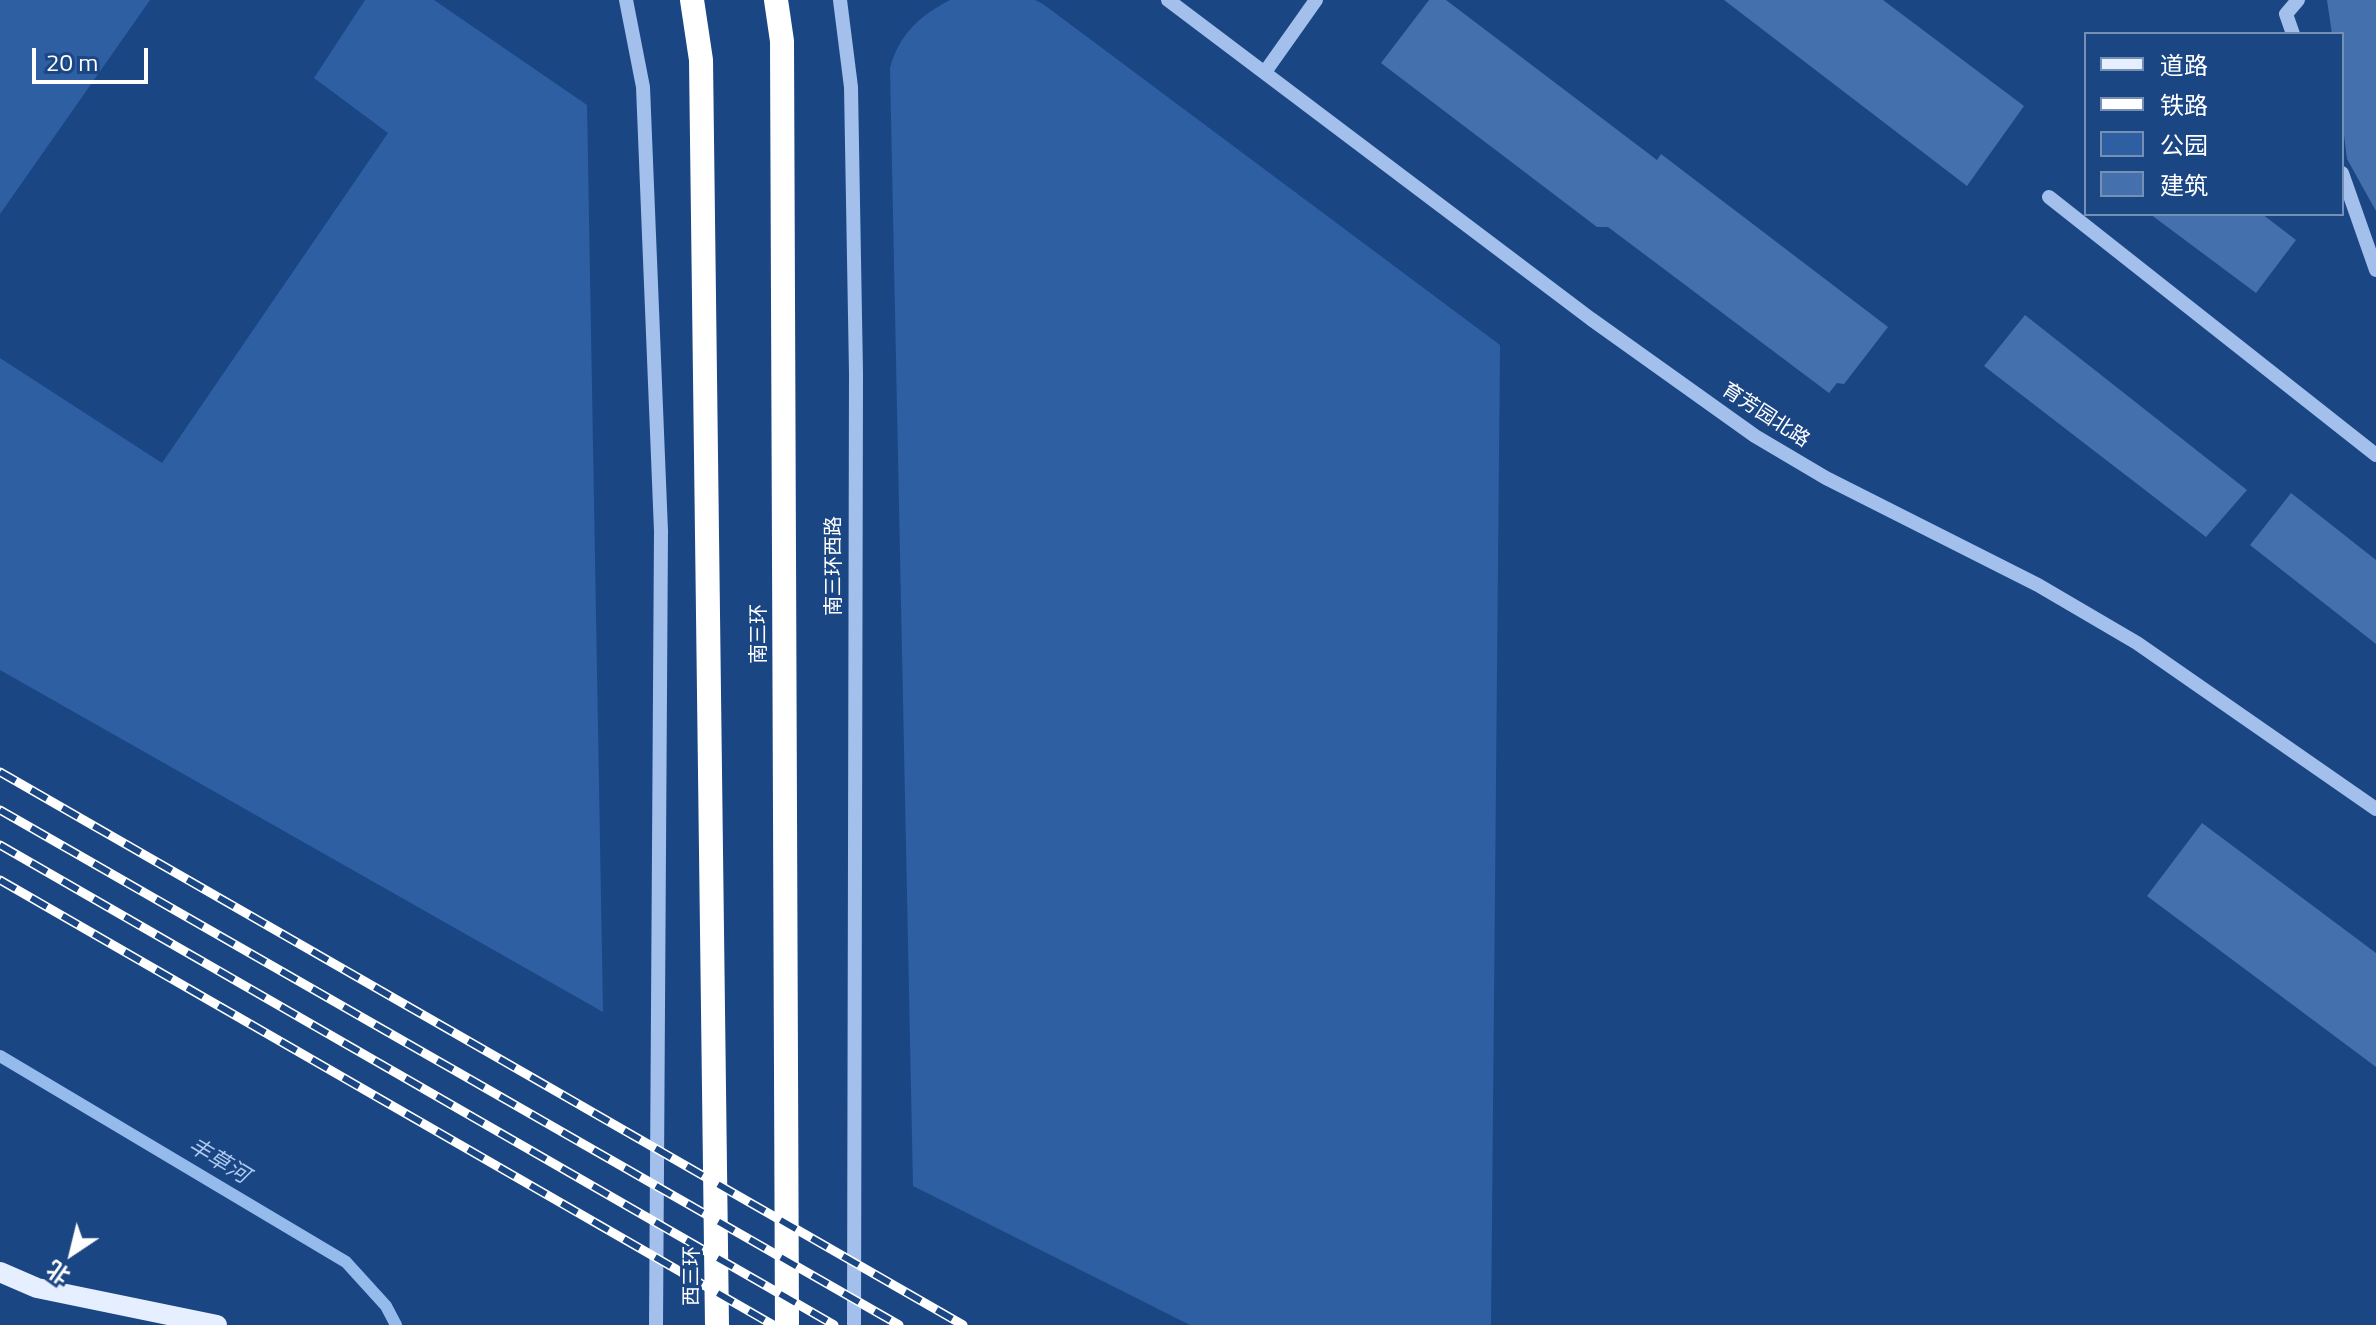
<!DOCTYPE html>
<meta charset="utf-8">
<style>
body{margin:0}
#map{position:relative;width:2376px;height:1325px;overflow:hidden;background:#1b4684;font-family:"Titillium Web","Noto Sans SC",sans-serif}
canvas{display:block}
.legend{position:absolute;left:2084px;top:32px;width:260px;height:184px;box-sizing:border-box;background:#1b4684;border:2px solid #7690b5;margin:0;padding:10px 14px;list-style:none;font-size:24px;color:#fff}
.legend li{display:flex;align-items:center;gap:16px;height:40px}
.legend b{width:40px;border:2px solid #7690b5}
.north{position:absolute;left:32px;top:1213px;width:80px;height:80px;-webkit-text-stroke:6px #1b4684;paint-order:stroke;rotate:215deg;font-size:22px;font-weight:700;line-height:32px;text-align:center;color:#fff}
.north::after{content:'';display:block;margin:auto;width:28px;height:36px;background:#fff;clip-path:polygon(50% 0,100% 100%,50% 72%,0 100%)}
.scale{position:absolute;left:32px;top:48px;width:116px;height:36px;box-sizing:border-box;border:4px solid #fff;border-top:0;padding-left:10px;font-size:24px;line-height:28px;white-space:nowrap;color:#fff;-webkit-text-stroke:6px #1b4684;paint-order:stroke}
</style>
<div id="map">
<canvas width="2376" height="1325"></canvas>
<ul class="legend">
<li><b style="height:10px;background:#e6efff"></b>道路</li>
<li><b style="height:10px;background:#fff"></b>铁路</li>
<li><b style="height:22px;background:#2e5fa2"></b>公园</li>
<li><b style="height:22px;background:#4470ad"></b>建筑</li>
</ul>
<div class="north">北</div>
<div class="scale">20 m</div>
</div>
<script>
const g = document.querySelector('canvas').getContext('2d');
g.lineJoin = 'round';
function paint(path, color) { g.fillStyle = color; g.fill(path, 'evenodd'); }
function trace(path, color, width, dash) { g.strokeStyle = color; g.lineWidth = width; g.lineCap = dash ? 'butt' : 'round'; g.setLineDash(dash || []); g.stroke(path); }
function drawText(font, color, halo, rows, align = 'center') {
  g.font = font + ' "Titillium Web","Noto Sans SC",sans-serif'; g.lineWidth = 6; g.setLineDash([]); g.textBaseline = 'middle'; g.strokeStyle = halo; g.fillStyle = color; for (const [text, x, y, turn = 0] of rows) {
    g.save(); g.translate(x, y); g.rotate((+turn || 0) * Math.PI / 180); g.textAlign = isNaN(turn) ? turn : align; if (halo) g.strokeText(text, 0, 0); g.fillText(text, 0, 0); g.restore();
  }
}
paint(new Path2D(`
 M0 0H150L0 214Z
 M365 0H434L587 105 603 1012 0 670V358L162 463 388 133 314 78Z
 M950 0H1035L1043 4 1500 345 1491 1325H1190L913 1186 890 68C899 35 919 16 950 0Z`), '#2e5fa2');
trace(new Path2D(`
 M0 1056 346 1262 386 1306 396 1325`), '#95bbed', 12);
paint(new Path2D(`
 M1429 0H1446L1657 160 1661 154 1888 327 1844 384 1837 383 1829 393 1608 227H1597L1381 63Z
 M1724 0H1883L2024 106 1967 186Z
 M2327 0H2376V211L2347 159 2342 119V34H2332Z
 M2150 214H2262L2296 240 2256 293Z
 M2025 315 2247 490 2206 537 1984 366Z
 M2291 493 2376 560V644L2250 545Z
 M2202 823 2376 953V1067L2147 896Z`), '#4470ad');
trace(new Path2D(`
 M626 0 643 87 661 531 656 1325
 M840 0 851 87 856 373 854 1325
 M1168 0 1591 319 1755 436 1826 478 2038 585 2137 643 2376 809
 M2293 34 2286 14 2298 0
 M1265 72 1316 0
 M2342 173 2376 270
 M2049 197 2376 455`), '#a2c0eb', 14);
trace(new Path2D(`
 M0 1272 37 1288 217 1325`), '#e6efff', 20);
trace(new Path2D(`
 M692 0 701 60 717 1325
 M776 0 782 41 787 1325`), '#fff', 24);
const rail = new Path2D(`
 M0 772 963 1325
 M0 810 899 1325
 M0 845 834 1325
 M0 880 773 1325`);
trace(rail, '#fff', 9);
trace(rail, '#1b4684', 6, [18]);
drawText('20px', '#fff', '#1b4684', [
 ["育芳园北路",1765,416,33],
 ["南三环西路",835,566,-90],
 ["南三环",760,634,-90],
 ["西三环",693,1276,-90]
]);
drawText('italic 22px', '#adcbf2', '#1b4684', [
 ["丰草河",218,1162,31]
]);
</script>
